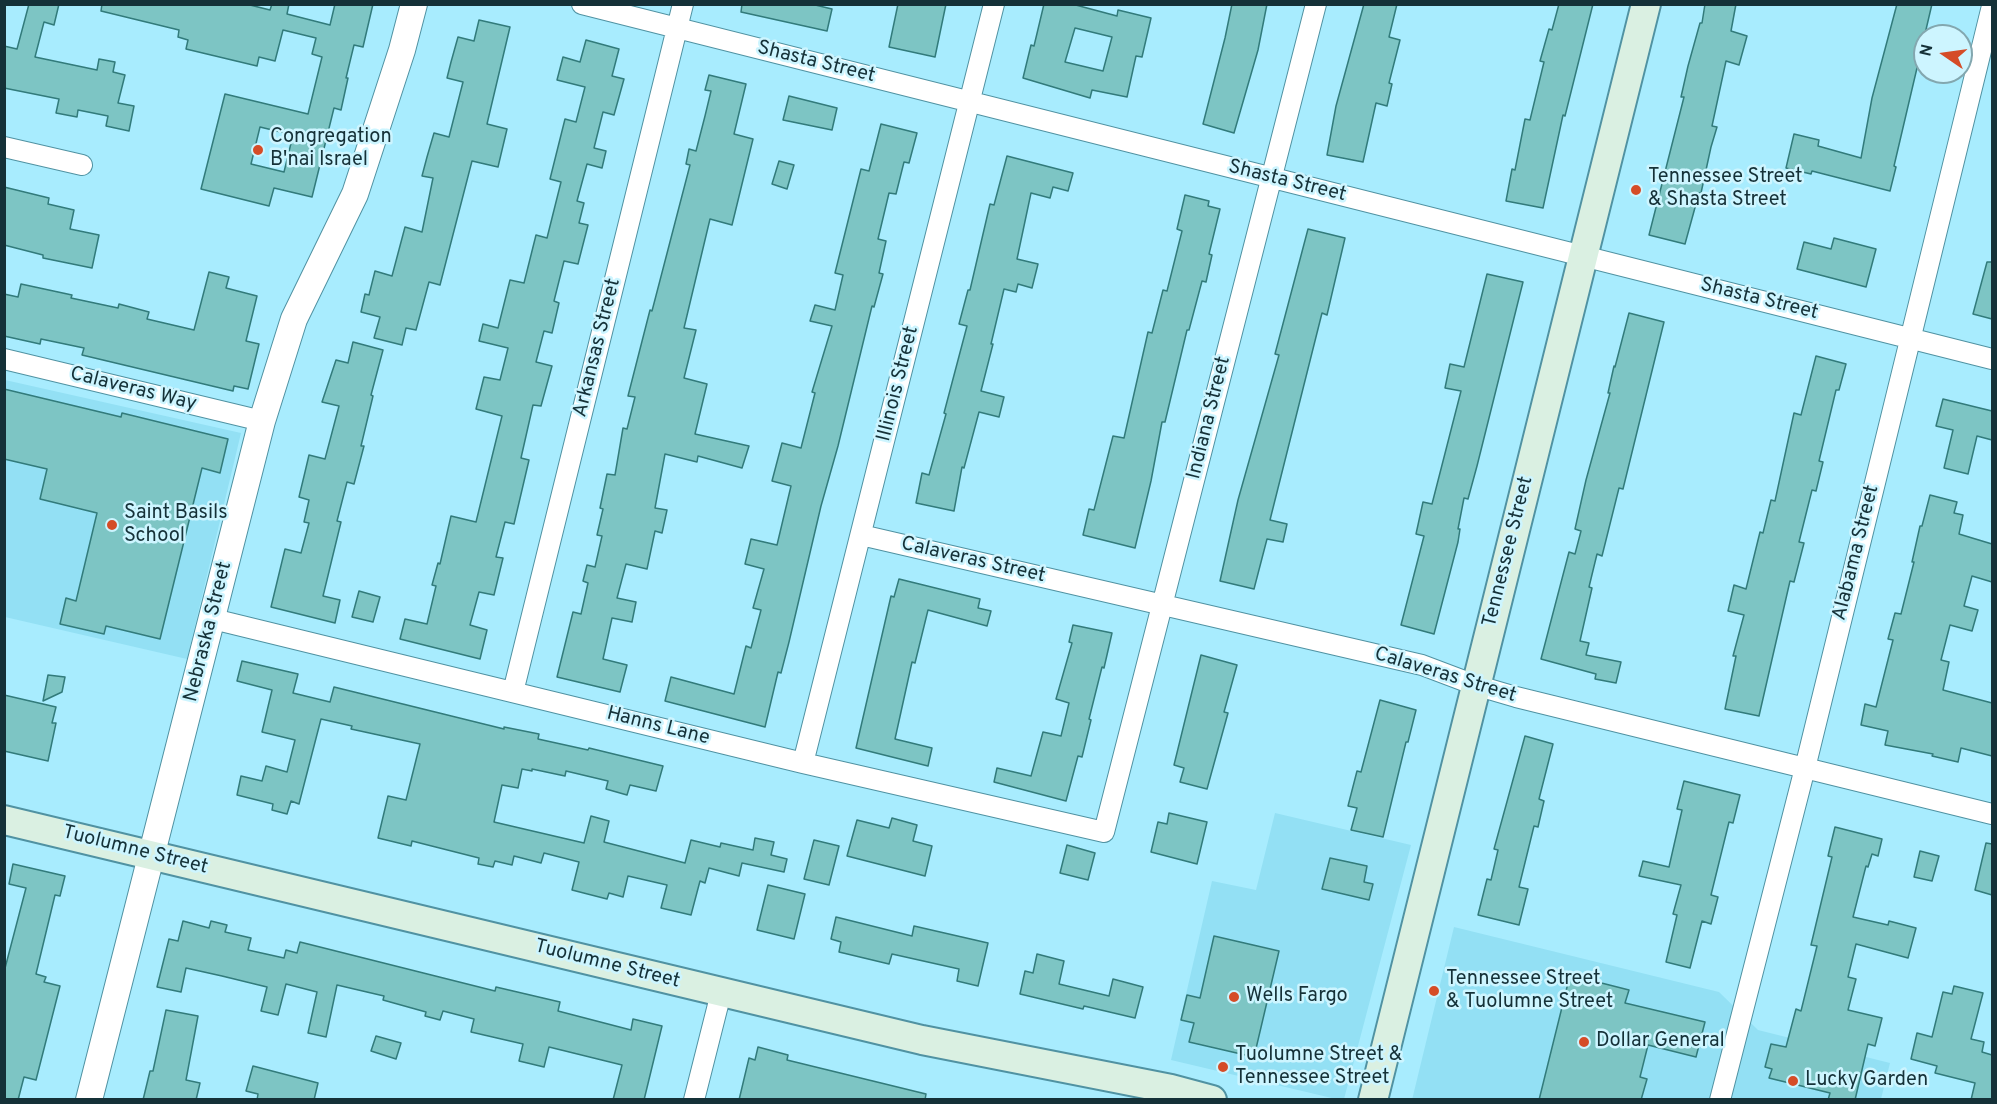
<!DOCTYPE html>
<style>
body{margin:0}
#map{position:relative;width:1997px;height:1104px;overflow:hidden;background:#a8ecfe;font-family:Overpass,sans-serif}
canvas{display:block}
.frame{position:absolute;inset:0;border:6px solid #153138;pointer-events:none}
.north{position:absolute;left:1913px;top:24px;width:60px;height:60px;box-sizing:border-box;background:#cdf5ff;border:2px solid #83a7af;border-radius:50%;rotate:283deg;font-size:16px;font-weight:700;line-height:24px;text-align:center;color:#153138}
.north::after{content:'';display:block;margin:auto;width:21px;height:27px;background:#d54c27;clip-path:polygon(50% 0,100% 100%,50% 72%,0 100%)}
</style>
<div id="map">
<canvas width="1997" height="1104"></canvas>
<div class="frame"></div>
<div class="north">N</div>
</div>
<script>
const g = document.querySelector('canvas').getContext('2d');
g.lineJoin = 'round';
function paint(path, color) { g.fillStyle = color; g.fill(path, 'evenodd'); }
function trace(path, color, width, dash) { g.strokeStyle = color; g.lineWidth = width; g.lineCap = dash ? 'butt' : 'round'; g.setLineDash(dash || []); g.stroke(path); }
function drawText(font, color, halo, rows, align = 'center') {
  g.font = font + ' Overpass,sans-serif'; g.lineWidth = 5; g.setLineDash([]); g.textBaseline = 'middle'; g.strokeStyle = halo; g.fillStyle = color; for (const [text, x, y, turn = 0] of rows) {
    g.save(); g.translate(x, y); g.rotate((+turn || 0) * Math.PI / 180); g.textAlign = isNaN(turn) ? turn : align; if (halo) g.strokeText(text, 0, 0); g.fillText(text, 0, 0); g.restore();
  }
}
paint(new Path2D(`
 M5 380 241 433 187 659 5 617Z
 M1275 813 1411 845 1344 1099H1336L1171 1060 1212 881 1256 890Z
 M1454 927 1719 992 1758 1030 1890 1063 1881 1099 1412 1100Z`), '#93e0f4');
const building = new Path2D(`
 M29 4H59L54 25 44 22 35 57 97 70 99 59 115 62 113 72 125 75 118 103 134 106 129 131 106 126 108 116 78 110 77 117 56 113 59 99 4 88V46L17 49Z
 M102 4H246L270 10 272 4H289L287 14 330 25 335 4H373L363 47 354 45 346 78H348L341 110 334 108 312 197 274 188 269 206 201 189 225 94 308 114 322 57 312 54 316 38 283 30 275 61 259 57 257 66 186 49 188 40 178 37 179 30 101 11ZM260 127 293 135 284 172 251 164Z
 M742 4H811L832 9 827 31 741 12Z
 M898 4H946L935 57 889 47Z
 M1044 4H1072L1117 16 1118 10 1151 18 1142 57 1136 56 1127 97 1092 90 1090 98 1023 78 1031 45 1034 46ZM1075 28 1112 37 1103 71 1065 62Z
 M1232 4H1267L1258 50 1234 133 1203 124 1225 38Z
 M1364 4H1397L1389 37 1400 40 1389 83 1392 84 1387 106 1376 103 1363 162 1327 155 1336 106Z
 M1559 4H1593L1565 116 1563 115 1543 208 1506 201 1512 169 1515 170 1525 119 1530 120 1544 62 1540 61 1549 29 1552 30Z
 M1705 4H1736L1731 31 1747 36 1739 65 1726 61 1712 126 1717 127 1711 147 1701 193H1699L1685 244 1649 235 1684 97H1681L1688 66 1700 23H1702Z
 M1897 4H1932L1894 166 1896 167 1890 191 1812 171 1811 174 1786 168 1794 134 1819 140 1818 146 1861 158 1872 98Z
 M479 20 510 27 487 124 507 129 498 167 472 161 440 285 429 282 416 330 406 328 402 345 374 338 380 317 361 312 365 294 369 295 375 271 392 276 405 227 422 232 433 178 422 176 427 157 434 133 449 137 463 82 447 78 451 62 458 37 474 41Z
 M586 40 619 49 612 76 624 79 614 115 603 112 594 148 606 151 602 168 587 164 577 201 584 203 579 223 588 225 578 264 564 261 554 301 559 303 552 333 544 331 536 362 552 366 541 406 533 405 521 458 529 460 514 524 505 522 496 557 503 558 494 595 479 592 470 625 487 630 480 659 400 639 405 619 427 624 436 586 432 585 438 563 440 564 451 516 476 522 502 416 476 409 484 377 500 380 508 348 479 341 483 324 498 328 510 280 524 283 536 235 547 238 561 182 550 179 565 119 576 122 585 87 557 80 563 57 580 62Z
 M709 75 746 84 734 134 753 139 732 225 710 219 684 328 696 330 684 378 707 384 695 434 749 446 742 468 698 456 697 462 665 454 655 508 667 510 662 533 655 531 647 569 626 564 617 598 636 602 632 622 612 618 603 659 627 665 620 692 557 677 573 612 581 614 588 583 583 581 587 565 595 567 602 536 597 535 603 509 600 508 607 474 615 475 623 428 627 429 635 397 628 396 650 310 652 311 690 165 686 164 689 149 696 151 705 116 711 91 705 90Z
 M789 96 837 108 832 130 783 120Z
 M881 124 917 133 909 163 904 162 896 194 889 193 878 239 886 241 879 273 883 274 874 307 872 306 838 446 821 506 789 642 781 673 778 672 765 727 665 701 671 677 734 694 746 646 751 648 761 610 753 608 764 569 745 564 751 539 777 545 791 486 772 481 782 443 801 448 815 393 812 392 832 326 810 321 815 305 835 310 843 275 835 273 861 169 869 171Z
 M1007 156 1073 173 1068 191 1053 187 1050 198 1031 193 1017 259 1038 264 1032 288 1018 284 1016 292 1004 289 991 344H993L981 391 1004 397 999 417 979 412 964 468 962 467 954 511 916 503 922 473 929 475 946 414 944 413 967 326 959 324 968 290H970L990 204 994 205Z
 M779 161 794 165 787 189 772 184Z
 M4 187 49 198 48 204 74 210 70 229 99 235 92 268 43 258V255L4 245Z
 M1185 195 1209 201 1208 206 1220 209 1209 254 1212 255 1206 282 1202 281 1189 330H1187L1165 422H1162L1151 481 1135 548 1083 535 1089 509 1094 510 1113 436 1124 438 1148 332 1152 333 1163 290 1167 291 1182 231 1177 229Z
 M1308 229 1345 238 1327 315 1322 313 1270 520 1287 524 1283 542 1267 539 1254 589 1220 581 1238 500 1279 355 1275 354Z
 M1834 238 1876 249 1866 287 1797 269 1804 242 1831 249Z
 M1987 262H1992V319L1973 314Z
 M209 272 229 277 226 288 257 296 246 341 259 344 248 389 234 386 233 391 82 355 84 348 41 339 40 344 4 336V294L18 297 21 284 72 295 71 298 118 308 119 304 149 312 147 319 194 330Z
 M1487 274 1523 282 1477 466 1468 499 1464 498 1458 529H1460L1458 542 1434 634 1401 625 1424 536 1416 534 1423 502 1432 504 1461 391 1445 388 1450 364 1464 367Z
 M1629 313 1664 322 1623 489 1619 488 1602 556 1597 554 1589 587 1592 588 1580 641 1589 643 1586 655 1621 662 1616 683 1595 679 1596 674 1541 659 1569 552 1575 554 1581 531 1575 529 1586 480 1610 393H1608L1614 366 1615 367Z
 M353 342 383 350 371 395 373 396 361 446H364L354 484 347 482 337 521 341 522 323 596 340 600 335 623 271 607 285 549 301 553 309 523 304 522 309 500 299 497 305 472 309 455 325 459 339 406 322 402 336 360 348 363Z
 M1816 356 1846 364 1839 390H1836L1819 461 1823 462 1816 491 1812 490 1799 542 1804 543 1794 582 1790 581 1759 716 1725 709 1736 656H1733L1744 615 1728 611 1734 585 1746 589 1760 532 1763 533 1771 500 1775 501 1794 413 1801 415Z
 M4 389 121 417 122 413 228 439 220 473 202 468 160 639 106 626 104 634 60 624 66 598 76 601 97 513 40 499 47 469 4 459Z
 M1943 399 1992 411V440L1977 436 1968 474 1944 468 1953 430 1936 426Z
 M1930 495 1957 502 1954 513 1963 515 1959 534 1992 544V582L1972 576 1964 606 1978 610 1972 631 1950 625 1941 660 1949 662 1943 690 1992 703V756L1961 748 1958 762 1932 756 1933 754 1885 745 1888 731 1861 725 1865 704 1876 707 1893 640 1888 639 1895 613 1901 614 1914 562H1912L1920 526H1922Z
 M899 579 980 599 978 608 991 611 987 626 928 610 915 663 912 662 895 739 932 748 928 766 856 748 891 596 894 597Z
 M359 591 380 597 373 622 352 617Z
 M1073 625 1112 633 1104 668 1102 667 1089 719 1091 720 1082 757 1078 756 1066 801 994 782 997 768 1031 776 1043 732 1061 736 1069 703 1056 699 1072 643 1069 642Z
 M1201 655 1237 665 1224 712 1228 713 1207 789 1180 782 1184 768 1174 765Z
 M242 661 298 674 293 693 330 702 334 687 504 729V727L539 734 538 739 588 750 589 748 663 766 656 791 630 785 627 795 606 789 608 781 566 771 565 776 532 769V771L522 769 518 788 502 785 494 822 584 843 591 816 609 821 604 842 685 863 691 840 720 847 721 843 753 850 755 838 774 842 771 855 787 859 784 872 742 863 739 876 709 868 705 883 700 881 691 915 661 908 667 885 628 876 623 897 609 893 607 899 572 890 579 862 544 853 541 863 514 856 512 865 495 861 493 867 478 864 479 858 412 841 411 846 378 838 388 796 406 800 420 744 351 729 352 726 321 719 299 804 291 801 287 814 272 810 273 804 237 795 241 776 262 781 266 766 287 772 295 740 262 732 272 690 237 681Z
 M48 675 65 677 62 692 43 701Z
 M4 695 56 707 52 723H56L48 761 4 751Z
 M1380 700 1416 710 1408 742H1406L1383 837 1351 830 1357 808 1348 806 1357 771 1361 772Z
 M1525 736 1553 744 1539 799 1544 801 1538 827 1534 826 1519 887 1528 889 1519 925 1478 915 1487 879 1491 880 1498 850 1494 849Z
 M1684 781 1740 795 1733 823 1729 822 1711 895 1718 897 1711 924 1702 921 1690 968 1666 962 1677 915 1673 914 1681 885 1639 876 1643 861 1669 867 1682 810 1677 809Z
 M1169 813 1207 822 1197 864 1151 852 1158 822 1167 824Z
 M892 818 917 825 913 841 932 846 925 876 847 856 857 820 889 828Z
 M1835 827 1882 839 1878 856 1872 854 1868 867 1866 866 1853 917 1888 925 1889 921 1916 928 1908 958 1856 944 1848 977 1856 979 1848 1010 1882 1018 1875 1046 1868 1044 1855 1100H1828L1830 1093 1769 1078 1772 1069 1765 1067 1771 1044 1786 1047 1796 1009 1801 1011 1817 946 1811 945 1832 857 1828 856Z
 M814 840 839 846 829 885 804 879Z
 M1986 843 1992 844V895L1975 890Z
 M1067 845 1095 853 1088 880 1060 873Z
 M1920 851 1939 856 1932 881 1914 877Z
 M1330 858 1367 866 1364 882 1373 884 1369 900 1322 889Z
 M13 864 65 876 60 896 55 895 36 974 46 977 44 982 60 986 36 1080 24 1077 18 1100H4V972L26 888 9 884Z
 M768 885 805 894 794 939 757 930Z
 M836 917 912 936 914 926 988 943 978 986 957 981 959 969 892 954 889 964 839 952 841 942 831 939Z
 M183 921 209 928 211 921 227 925 225 932 251 938 248 950 284 958 286 950 297 953 300 942 495 991 496 987 560 1002 558 1011 631 1030 633 1019 662 1026 644 1100H613L622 1065 549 1047 544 1067 519 1061 523 1044 471 1032 474 1019 443 1011 440 1020 425 1016 426 1012 383 1000 384 996 337 985 326 1037 308 1033 317 992 286 984 278 1015 261 1011 267 987 222 976 186 968 181 992 157 987 169 939 178 941Z
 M1214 936 1279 951 1254 1057 1189 1042 1194 1023 1181 1020 1187 995 1200 998Z
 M1037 954 1064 961 1059 984 1109 996 1113 979 1143 987 1135 1018 1084 1006 1083 1009 1020 994 1025 971 1033 973Z
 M1570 975 1629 990 1625 1003 1705 1022 1696 1057 1648 1045 1640 1077 1647 1079 1641 1100H1539Z
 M1954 986 1983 993 1971 1039 1984 1042 1982 1052 1992 1055V1100H1971L1975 1083 1935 1073 1937 1066 1911 1059 1917 1033 1932 1037 1943 992 1952 994Z
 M166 1010 198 1016 186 1080 200 1083 196 1100H143L150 1071H153Z
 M376 1036 401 1043 396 1059 371 1051Z
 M758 1047 788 1055 787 1060 926 1094 925 1100H739L749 1058 755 1060Z
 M253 1066 318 1083 314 1100H257L258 1094 246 1091Z`);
paint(building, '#7dc5c4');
trace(building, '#327b7b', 1.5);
const minor = new Path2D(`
 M582 4 1992 359
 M4 147 82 165
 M4 359 262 421
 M861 535 1422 665 1475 685 1516 697 1992 814
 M213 619 803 763 1104 832 1316 4
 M513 692 683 4
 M803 763 994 4
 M694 1100 721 993
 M1720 1100 1805 768 1992 6`);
const tertiary = new Path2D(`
 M89 1100 262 421 294 319 355 194 402 50 414 4`);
const secondary = new Path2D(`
 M4 820 922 1040 1171 1089 1212 1100
 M1373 1100 1646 4`);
trace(minor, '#5092a2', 22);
trace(tertiary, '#5092a2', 28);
trace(secondary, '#5092a2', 32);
trace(minor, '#fff', 20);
trace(tertiary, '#fff', 26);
trace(secondary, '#daf0e2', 28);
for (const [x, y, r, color] of [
 [258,150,6,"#d54c27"],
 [1636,190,6,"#d54c27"],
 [112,525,6,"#d54c27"],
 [1434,991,6,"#d54c27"],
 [1234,997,6,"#d54c27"],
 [1584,1042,6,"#d54c27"],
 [1223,1067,6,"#d54c27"],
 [1793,1081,6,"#d54c27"]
]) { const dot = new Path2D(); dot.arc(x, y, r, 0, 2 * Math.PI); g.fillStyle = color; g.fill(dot); trace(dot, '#cdf5ff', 2); }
drawText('20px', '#153138', '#cdf5ff', [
 ["Shasta Street",816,63,14],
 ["Shasta Street",1287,182,14],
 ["Shasta Street",1759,300,14],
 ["Arkansas Street",598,348,-76],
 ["Illinois Street",899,384,-76],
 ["Calaveras Way",133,390,14],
 ["Indiana Street",1210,418,-76],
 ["Tennessee Street",1509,552,-76],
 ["Alabama Street",1857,553,-76],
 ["Calaveras Street",973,561,13],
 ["Nebraska Street",209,632,-76],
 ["Calaveras Street",1445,676,17],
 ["Hanns Lane",658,727,14],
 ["Tuolumne Street",135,851,14],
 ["Tuolumne Street",607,965,14]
]);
drawText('20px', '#153138', '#cdf5ff', [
 ["Congregation",270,138],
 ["B'nai Israel",270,161],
 ["Tennessee Street",1648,178],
 ["& Shasta Street",1648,201],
 ["Saint Basils",124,514],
 ["School",124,537],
 ["Tennessee Street",1446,980],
 ["& Tuolumne Street",1446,1003],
 ["Wells Fargo",1246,997],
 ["Dollar General",1596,1042],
 ["Tuolumne Street &",1235,1056],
 ["Tennessee Street",1235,1079],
 ["Lucky Garden",1805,1081]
], 'left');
</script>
